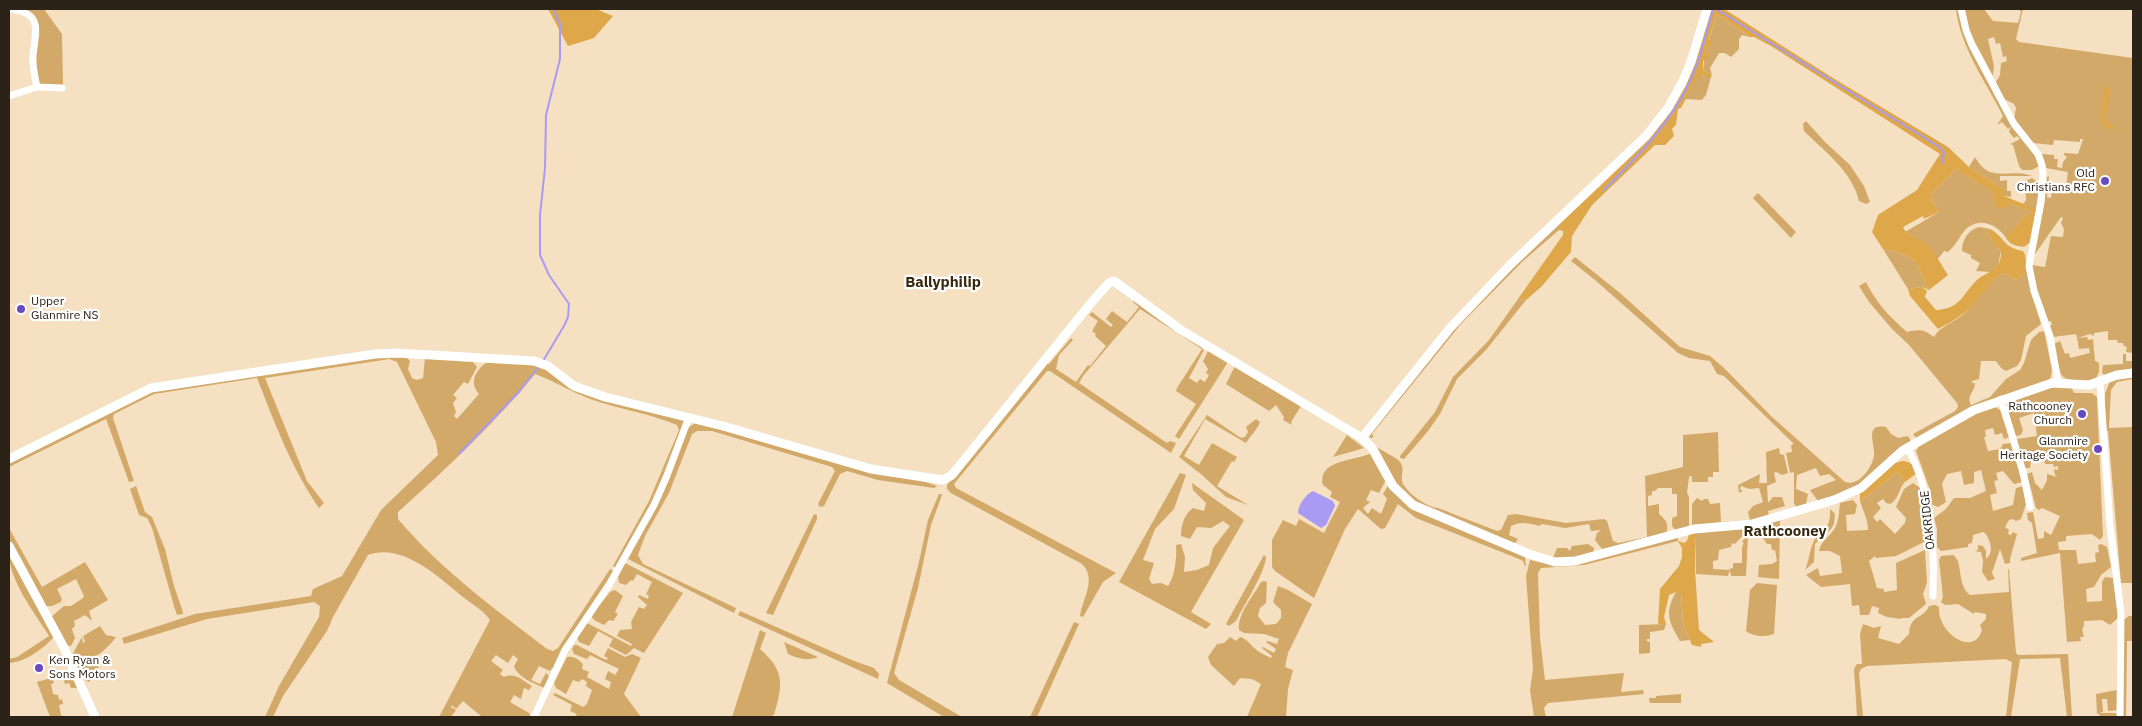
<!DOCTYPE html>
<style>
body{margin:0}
#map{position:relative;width:2142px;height:726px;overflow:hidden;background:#f5e0c1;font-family:"IBM Plex Sans",sans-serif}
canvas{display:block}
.frame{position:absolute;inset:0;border:10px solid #2b2317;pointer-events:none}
</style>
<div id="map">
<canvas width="2142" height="726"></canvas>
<div class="frame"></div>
</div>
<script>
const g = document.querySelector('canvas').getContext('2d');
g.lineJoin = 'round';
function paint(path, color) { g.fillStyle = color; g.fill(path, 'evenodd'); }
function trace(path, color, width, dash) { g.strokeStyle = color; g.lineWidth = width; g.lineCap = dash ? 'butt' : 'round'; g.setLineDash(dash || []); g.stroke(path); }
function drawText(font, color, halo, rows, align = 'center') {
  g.font = font + ' "IBM Plex Sans",sans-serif'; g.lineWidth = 4.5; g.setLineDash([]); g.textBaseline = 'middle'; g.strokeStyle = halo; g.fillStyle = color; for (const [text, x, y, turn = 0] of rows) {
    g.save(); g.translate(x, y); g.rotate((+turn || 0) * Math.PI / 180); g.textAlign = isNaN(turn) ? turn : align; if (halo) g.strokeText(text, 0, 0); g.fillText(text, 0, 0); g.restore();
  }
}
paint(new Path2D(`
 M19 9H44L62 34 63 85H39C38 75 35 63 36 53 39 30 45 19 19 9Z
 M1956 9H1959L2013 126 2036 157 2039 166 2032 170H2022L2019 166 2013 145 2010 144 2020 139 2017 136 2014 138 2009 132 2011 127 2008 129 2002 122 1997 125 2003 116C1986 82 1960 47 1956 9Z
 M1965 9H1984L1993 21 2018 23 2021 12 2019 9H2023L2016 39 2019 42 2133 58V353L2126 352 2127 347 2124 346 2123 343H2118L2117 340H2108V331L2094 333V336L2090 334 2077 338 2076 334 2053 337 2049 326 2052 325 2051 321 2047 322 2033 278 2032 265 2045 267 2051 236 2063 237 2064 229 2061 223 2063 218 2061 217 2033 257 2045 199 2047 177 2049 176 2047 197 2051 198 2052 190 2065 194 2068 172 2046 168 2042 154 2054 155V159H2058L2057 167 2062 168 2063 162 2067 157 2064 155V153L2078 154 2083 139H2080V142L2054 140 2053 145 2033 143 2014 118 2016 108 2014 104 2004 99 1996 82 2000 75 2001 63 2007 61 2006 56 2003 57 2000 43 1996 44 1994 37 1988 39 1994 66 1993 76 1970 33Z
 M1716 14 1750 37 1742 35 1739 39V49L1731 57 1725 53H1719L1710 68 1712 75 1703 71C1705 60 1703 51 1711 42L1709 41Z
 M1702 74 1705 77H1711L1706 95 1702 100 1685 99 1696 78Z
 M1806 121 1825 142 1850 165 1864 186 1870 202 1866 204 1859 201C1852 171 1825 152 1804 131L1803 124Z
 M1975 157C1990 185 2010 167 2032 176H2000V181L2007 180V191H2011V197L2004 196V190L1969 167Z
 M1956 169 1995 193V206L2012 204 2035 213V209L2023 204 2026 200 2025 181 2032 178 2040 184 2030 243H2029L2035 213 2024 216C2019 225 2009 233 2006 238 1997 224 1979 216 1965 230 1959 237 1957 244 1948 252L1944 251 1937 260C1931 244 1918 241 1905 232L1939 212 1931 199V194Z
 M1758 193 1796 232 1791 238 1753 198Z
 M1559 222V230L1523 261 1461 324 1372 434 1374 437 1370 438 1369 436 1459 322Z
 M1979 227 1990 229C1988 238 1995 245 2001 251L1998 265 1991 272 1976 271 1980 263 1971 258V255L1962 251C1962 240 1968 230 1979 227Z
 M1883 249C1917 255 1915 260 1929 290L1922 287 1908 289Z
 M2025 255 2031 291 2041 324 2026 336 2021 360 2017 366 2006 371 2001 368 1996 361H1981L1979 379 1972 381V383H1975C1975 392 1966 395 1971 405L1990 397 2006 379 2020 370 2024 363 2031 340 2039 332 2044 331 2052 370 2050 380 1964 412 1916 438 1913 434 1955 411 1958 407 1957 403 1909 345 1892 329 1869 302 1859 286 1866 282C1876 303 1890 317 1907 332 1919 329 1924 329 1934 337 1940 326 1951 324 1961 316 1977 303 1986 281 2005 273L2016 280 2025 273Z
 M1575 257 1620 293 1680 347 1710 356 1724 368 1771 416 1845 482C1858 487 1872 468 1874 456 1876 445 1863 423 1886 427L1891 434 1898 438 1908 436 1911 441 1855 490 1818 501 1810 490 1836 480 1829 474 1820 476 1816 468 1797 475 1796 489 1808 494 1806 504 1796 507 1794 503V472L1790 473 1786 453 1792 452 1791 445 1794 444 1724 376 1717 374 1710 361 1689 358 1678 353 1595 280 1571 261Z
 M1518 299 1526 300 1486 350 1457 379 1440 414 1428 431 1404 459 1400 458V456L1435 412 1453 377 1489 340Z
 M1134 300 1203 346 1202 349 1204 350 1189 378 1197 383 1200 379 1205 382 1209 375 1206 373 1208 369 1203 361 1209 349 1228 362 1179 439 1175 436 1196 404 1176 391 1177 388 1202 349 1140 309 1083 376 1079 383 1167 443 1170 441 1176 443 1171 453 1050 371H1047L954 484 956 488 1116 573 1103 582 1083 617 1080 616C1083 597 1097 579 1082 564L951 493 947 489V485L1046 363 1049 364 1071 338 1073 340 1059 355 1056 369 1076 382 1088 365 1090 366 1106 346 1095 336 1096 334 1092 331 1098 321 1089 315 1092 312 1111 327 1113 325 1106 319 1112 311 1127 322 1139 307 1133 302Z
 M2087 337 2088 340 2093 339 2095 361 2099 363V372L2095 381C2055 380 2063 382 2054 344L2060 341 2065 354 2069 353 2070 358 2090 353 2089 348 2079 349 2077 338Z
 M2123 354H2126V361H2133V369L2119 371 2104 376 2102 372 2103 365 2123 364Z
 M381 356H405L410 361 408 369 412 378 417 380 423 378 425 358 473 362 477 367 468 384 464 382 453 395 457 398 453 403 456 412 454 416 457 419 479 394C469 382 475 371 487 362L540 365 569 388 681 417 686 422 652 503 616 568 613 566 649 501 679 430 677 425C651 414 625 410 599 402 576 395 557 382 535 374 494 424 447 468 398 512V519C440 569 495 609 547 649L553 651 558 648 610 569 614 571 580 622 554 669 552 668 550 671 539 666 531 680 540 684 546 673 550 677 545 688C535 684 517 677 514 666L518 659 513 655 508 663 496 655 491 661 503 670 500 674 504 677C515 672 522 680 532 686L529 690 524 688 521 699 514 695 510 702 529 713 531 717H482L463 701 456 709 452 705 451 707 456 710 451 717H439L490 620C484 611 472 604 463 597 439 577 402 542 368 555L333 617 327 631 283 696 273 717H265L279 686 319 617 320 606 314 602 207 619 124 644 122 638 195 614 311 596 313 589 342 576 381 510 438 455 436 442 397 362 389 359 377 361 265 378 307 481 324 503 319 508C291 467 275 424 257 378L154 394 114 414 113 418 134 481 129 482 106 419 9 467V463L152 391Z
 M1235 366 1301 406 1291 422 1292 425 1283 420 1284 417 1276 405 1269 411 1226 384Z
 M2133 377V379L2117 382 2111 390 2109 428 2133 427V583H2121L2108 431H2105V394L2110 381Z
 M2046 387H2071L2074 393H2092L2097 397 2103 536 2100 540 2092 534 2066 536V541L2058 542 2059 550H2076L2078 564 2096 562 2095 553 2099 552 2098 545 2101 544 2107 547 2111 567 2101 575 2094 587 2086 589 2087 602 2102 601V582L2105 577 2113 578 2118 618 2110 625 2102 620 2084 621V626L2082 629 2084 637H2080L2081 641 2067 642 2060 553 2021 561V558L2037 553 2032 523 2028 520 2027 513 2033 512 2038 539 2044 538V531L2051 535 2060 516 2042 508 2039 510 2036 508 2027 474 2032 472 2035 483 2042 490 2047 480V474L2057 477 2055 475 2054 469 2058 470V466L2054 467 2053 464H2045L2044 460 2031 461 2030 468H2025L2017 439 2037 436 2034 413 2019 418 2023 430 2021 435 2016 436 2006 405 2007 403Z
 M1995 407 2000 410 2009 437 2004 439 2002 433 1995 435 1993 428 1985 430 1986 437H1984L1988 451 2000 449 2003 444 2011 443 2022 482 2014 484 2003 471 1996 473 1998 480 1994 481 1997 493 1990 495 1993 511 2013 505 2016 488 2023 486 2026 504 2021 519 2016 521 2013 519 2009 520 2005 527 2009 530 2008 534 2011 535 2013 532 2017 534 2010 559V563L2005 564 2000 549 1992 573 1995 579 1988 581 1982 572 1983 561 1981 552 1975 551 1978 550V545L1983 546 1986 551V559C1994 552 1991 543 1986 534L1983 532 1973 535 1972 543 1968 544V547L1941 551 1937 547V529L1934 518 1946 509 1954 498H1970L1986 491 1981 470 1974 472V483L1964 485 1961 471 1947 474 1942 484 1946 502 1938 507 1931 504 1929 487 1916 451 1920 444 1981 411Z
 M1207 415 1241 438 1245 437 1248 432 1246 427 1256 419 1260 422C1257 430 1250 436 1246 443L1205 419 1184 456 1199 465 1212 443 1237 457 1234 462 1232 461 1217 486 1248 505 1226 497 1202 475 1179 457Z
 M695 423 926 482 937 486 934 488 878 480 847 471 840 474 824 506 820 507 818 504 835 471 832 467 712 431H697L692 434 669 493 645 536 638 555 643 564 736 608 734 613 628 559 652 514 688 428Z
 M1718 432 1719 472H1713V477H1708V482H1692V476L1689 477 1687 493 1689 497V528L1677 532 1672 526V518L1677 516V494H1672V488H1658L1655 491H1652V495L1648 496V506L1659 504V514C1667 521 1669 524 1666 535L1602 549 1595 540 1597 533 1601 530 1591 531 1589 524 1565 528 1542 524 1539 526C1529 523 1520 521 1511 526L1509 535 1518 539 1514 545 1422 508 1399 489 1377 447C1383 452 1395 456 1400 462 1405 468 1401 475 1402 481 1405 492 1428 508 1438 508L1497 531 1501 530 1508 515 1516 514 1566 523 1604 519 1607 521 1613 541 1618 543 1647 537 1645 476 1683 467V435Z
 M1347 435 1364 448 1333 457Z
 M1779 448 1780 454 1784 455 1788 473 1782 475 1776 472 1774 473 1776 482 1767 486 1768 503 1773 497H1782L1785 506 1768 511 1769 516 1750 521 1748 512 1753 506 1763 502 1759 488 1749 489 1741 486 1740 489 1743 491 1739 493 1738 485 1760 474 1759 483H1767L1766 452Z
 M1371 453 1386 480 1379 493 1371 490 1366 500 1370 502 1363 508 1368 514 1372 508 1381 514 1387 499 1383 494 1389 484 1399 496 1525 556 1526 568 1523 561 1519 559 1416 518 1398 504 1385 528 1381 529 1358 509 1345 529 1314 598 1275 571 1272 567V540L1283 520 1296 526 1299 519 1324 533 1340 502 1330 497 1332 492 1323 485C1317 459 1357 461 1371 453Z
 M1898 472 1905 482C1898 489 1899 500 1890 504L1886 503 1883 499 1877 503 1881 508 1873 517 1877 522 1880 519 1895 534 1905 523 1906 518 1896 507 1904 489 1913 483 1920 488 1921 492 1927 536 1926 541 1896 556 1876 558 1875 556 1869 561 1877 588 1884 589V592L1897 590 1896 563 1925 550 1927 583 1923 594 1926 604 1909 618H1901V619L1887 617 1878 613 1879 608 1872 606 1869 615H1860L1859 605 1852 606 1850 584 1821 587 1806 575 1818 568 1820 576 1842 573 1840 556 1830 551H1819C1821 540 1830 537 1835 528 1839 521 1839 511 1840 503L1853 500 1857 505 1855 514 1846 515 1847 531 1868 530C1868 519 1863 511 1860 501Z
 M1180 473 1186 475 1174 509 1155 529 1143 560 1154 563 1149 579 1152 584 1161 583 1168 586C1175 577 1177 556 1176 545L1181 544 1185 557 1184 572 1197 570 1209 565 1213 548 1230 526 1223 521 1211 528 1197 527 1190 539 1181 536C1181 525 1184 515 1193 508L1204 511 1206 503 1193 490 1192 483 1244 520 1191 612 1211 624 1206 629 1119 582Z
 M136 486 145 512 152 517 165 549 174 586 183 612V614L177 615 174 606 152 528 147 518 139 515 130 489Z
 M939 494H942L941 498 931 525 918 588 894 673 899 680 962 717H944L887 683 919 562 928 520Z
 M1697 498 1702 501 1704 499H1708L1710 504 1720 503 1721 522 1744 520 1692 526V504Z
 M1830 509 1835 514 1834 524 1831 529 1815 544 1814 562 1805 570C1809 561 1809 552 1813 543 1820 526 1831 534 1830 509Z
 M814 514 817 515V519L773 615 766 613Z
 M1780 518 1779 579 1758 577 1759 565 1772 564 1777 561 1775 550H1772L1771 544H1767L1758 531V525Z
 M9 528 42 587 85 562 108 600 89 611 92 621 85 615 74 621 75 626 72 629 75 638 71 646 66 645 51 617 64 606H71L83 598 84 596 76 579 57 589 62 599 61 602 52 606H45L9 540Z
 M1745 529 1746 532 1735 544 1732 543 1731 547 1719 550 1718 560 1713 561V569L1730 570 1729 569 1733 568V563H1742V547L1744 543 1742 542 1748 534 1746 576H1731L1730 570 1728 576 1696 574V534H1689L1697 531Z
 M1678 537V541L1584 565 1541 568 1538 573 1540 638 1545 680 1624 673 1621 692 1643 690 1644 694 1548 703 1544 708 1546 717H1534L1530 690 1533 669 1526 576 1530 560 1544 563Z
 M1588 544 1594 548 1593 554 1574 560 1553 558 1557 548H1567L1570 551 1572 546Z
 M9 553 55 636C44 648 26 662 9 663V659L17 657 49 636C35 613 9 581 9 553Z
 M1264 555 1266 557C1265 573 1244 605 1236 621L1229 626 1226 624Z
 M1953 555C1964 562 1956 584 1970 595L2009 592 2008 569 2009 570 2016 653 2018 655 2068 654 2072 717H2067L2060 658 2020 659 2011 717H2006L2012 662 2005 659 1867 666 1861 669 1859 673 1863 717H1857L1854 669 1857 664H1862L1860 634 1863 624 1874 628 1881 626 1878 638 1899 644 1909 634C1910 614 1923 620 1929 606L1935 605 1939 607C1937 633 1974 658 1982 630L1980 625 1986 619V614L1975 612 1974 614 1958 604 1945 605 1941 602 1943 597 1939 560 1941 556Z
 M625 563 683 593 644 653 634 648 626 655 609 646 613 639 598 631 589 646 579 642 577 638 587 623 631 646 632 644 617 636 620 630 632 629 631 622 639 607 644 609 647 605 638 597 639 595 648 599 649 596 646 594 652 582 637 574 633 581 631 580 626 585 619 583 618 577Z
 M1264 581 1267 582 1266 603 1260 608 1258 616 1265 625 1276 624 1281 618V610L1273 602 1278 586 1288 590 1312 604 1288 653 1285 667 1293 670 1288 689 1286 717H1247L1261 684 1252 679 1240 678 1234 686 1211 665 1208 657 1217 644 1224 643 1230 637 1236 641 1240 637C1248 640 1248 642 1253 647 1258 652 1265 655 1271 658L1272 656 1262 648 1263 647 1274 653 1276 649 1266 642 1268 641 1277 644 1279 639 1264 634 1244 633 1239 630C1237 614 1254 595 1261 582Z
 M1757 583 1777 585 1774 634C1766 637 1753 637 1746 631L1750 590Z
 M615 590 623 596 615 612 618 614 613 621 609 620 604 625 594 620 591 616 610 592Z
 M1676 592 1681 593 1683 623 1690 640 1680 641C1669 622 1664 613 1676 592Z
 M740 611 849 659 874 668 879 674 878 679 738 615Z
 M2129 616H2133V641H2127L2126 717H2122L2123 620Z
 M1074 622 1079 624 1037 717H1030Z
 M1666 624 1664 630 1650 632V639H1647V641L1650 642V653L1639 654V625Z
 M100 626 106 635 116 637C112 643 100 655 94 657L95 661 100 660 98 670 89 682 83 679 72 655 82 637 83 643 85 642 83 636Z
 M760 630 766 633 760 649C785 671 783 684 774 715L768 717H732Z
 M784 642 818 657C808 661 799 659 788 654Z
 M574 645H577L606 660 608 658 604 656 608 648 625 657 632 654 641 658 624 694 641 717H575L577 714 570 711 572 705 553 695 555 693 583 707 587 704 592 690 586 686 587 682 582 679 579 682 573 680 566 694 556 688 554 683 567 657C574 656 578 659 583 664L582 669 589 672 587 677 609 689 611 682 605 679 608 671 615 675 619 669 590 655 587 659 574 654 572 649Z
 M2116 660 2118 710 2108 711 2107 699H2102L2103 712 2099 713H2118V716L2100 717 2099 714H2097L2096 694 2117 690Z
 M72 672 77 688H71L69 683 65 684 63 677 53 680 54 683 51 684 53 694 58 695 59 700 62 699 63 704 59 705 61 715 65 717H50L37 682Z
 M1681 694V703H1650L1649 698H1656V696Z`), '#d2a968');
paint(new Path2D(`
 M548 9H596L613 16 594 38 568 46Z
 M1709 9H1724L1833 78 1948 147 1969 167 2004 190V196L2036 209 2029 243 2024 247C2016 246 2010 245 2006 238 2008 233 2019 225 2024 216L2034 213 2012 204 2000 209 1995 206 1994 193 1956 169 1931 194V199L1939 212 1924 219 1923 216 1903 227C1907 237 1917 237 1925 243 1935 252 1941 265 1948 275L1929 290C1915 260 1917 255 1883 249L1872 232 1878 215 1917 190 1940 154 1771 46 1754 37H1750L1716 14 1709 40 1712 42 1705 52 1709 56 1703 61V71L1712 75 1711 77H1705L1702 74 1698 79H1696L1681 108 1678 109 1676 125 1672 129 1674 136 1665 145H1655L1592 205 1572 236 1571 252 1541 287 1526 300 1518 299 1563 235V231L1559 230V222L1670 109Z
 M2105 87 2111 88 2105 119 2114 128 2112 130 2103 125 2100 120Z
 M1990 229C2005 237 2002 247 2023 251L2025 255V273L2016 280 2005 273C1990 279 1985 292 1974 303 1964 315 1951 322 1938 329L1910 296 1908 289 1922 287 1927 291 1925 297 1936 310C1959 309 1962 296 1975 282 1985 271 2002 272 2001 251L1993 243 1989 234Z
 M1903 461C1912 462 1914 466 1917 473L1905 482 1898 472 1860 501V494L1863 490 1895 463Z
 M1689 534H1696L1695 570 1699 630 1714 642 1701 644V647L1692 645 1683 623 1681 594 1676 592 1669 595 1664 617 1666 624H1658L1660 589 1679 566 1682 557V548L1678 541 1684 543 1687 541Z`), '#dda74a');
paint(new Path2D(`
 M1313 491 1333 501 1335 506 1326 525 1321 528 1298 513C1298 505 1306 494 1313 491Z`), '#a99bf3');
trace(new Path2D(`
 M1716 9 1941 148 1944 153 1942 163
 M1604 190C1637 157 1672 122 1691 79 1701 56 1707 32 1713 9
 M543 361 564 326 568 317 569 304 549 275 540 255V215L545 168 546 115 560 59V24L553 9
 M459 454 519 392 540 365`), '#a99bf3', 2);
trace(new Path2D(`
 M9 9C43 12 36 30 33 55 32 66 35 77 37 87
 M1961 9 1966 30 1972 45 2014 124 2038 154 2042 165 2043 173 2041 202 2029 266 2034 291 2050 336 2058 382
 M9 96 37 87 62 88
 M2100 383 2110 526 2121 613 2120 717
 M2001 399 2023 472 2030 507
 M1907 447C1932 490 1935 547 1933 596
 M534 717 565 650 609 585 654 505 666 478 689 417`), '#fff', 7);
trace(new Path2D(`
 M1362 438 1450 328 1510 265 1646 136 1668 108 1682 83 1691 62 1707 9
 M9 459 151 388 375 354 397 353 534 361 548 366 574 386 605 397 723 426 871 469 943 480 952 475 1095 298 1109 283 1114 281 1181 330 1362 438 1372 448 1393 486 1413 505 1529 554 1555 562 1575 561 1694 529 1752 524 1834 500 1861 488 1902 451 1974 410 2052 383 2089 385 2117 375 2133 373
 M9 546 64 648 95 717`), '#fff', 9);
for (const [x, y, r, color] of [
 [2105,181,5,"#6849c1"],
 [21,309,5,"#6849c1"],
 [2082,414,5,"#6849c1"],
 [2098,449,5,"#6849c1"],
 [39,668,5,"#6849c1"]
]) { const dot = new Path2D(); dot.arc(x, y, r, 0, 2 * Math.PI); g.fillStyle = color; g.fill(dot); trace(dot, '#fff', 2); }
drawText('12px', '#2b2317', '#fff', [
 ["Old",2095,174],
 ["Christians RFC",2095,188],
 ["Upper",31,302,"left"],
 ["Glanmire NS",31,316,"left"],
 ["Rathcooney",2072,407],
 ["Church",2072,421],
 ["Glanmire",2088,442],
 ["Heritage Society",2088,456],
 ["Ken Ryan &",49,661,"left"],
 ["Sons Motors",49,675,"left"]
], 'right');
drawText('12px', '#2b2317', '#fff', [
 ["OAKRIDGE",1928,520,-96]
]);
drawText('bold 15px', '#38280d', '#fff', [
 ["Ballyphilip",943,283],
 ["Rathcooney",1785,532]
]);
</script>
